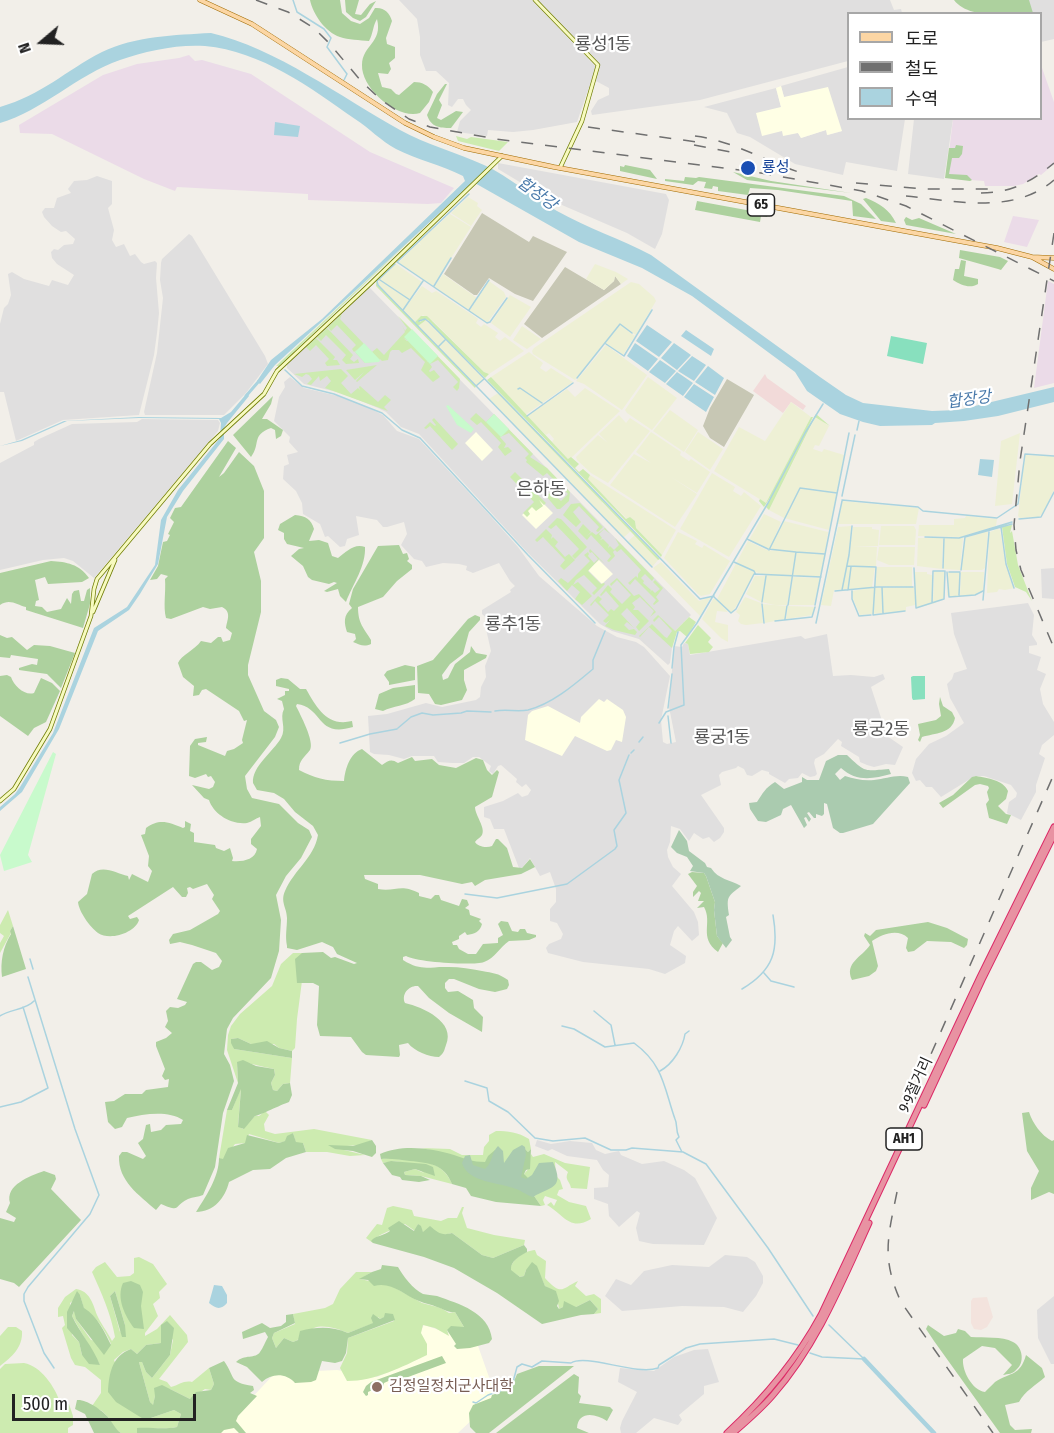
<!DOCTYPE html>
<meta charset="utf-8">
<style>
body{margin:0}
#map{position:relative;width:1054px;height:1433px;overflow:hidden;background:#f2efe9;font-family:"Fira Sans Condensed","Noto Sans KR",sans-serif}
canvas{display:block}
.legend{position:absolute;left:847px;top:12px;width:195px;height:108px;box-sizing:border-box;background:#fff;border:2px solid #a7a7a7;margin:0;padding:8px 10px;list-style:none;font-size:18px;color:#222}
.legend li{display:flex;align-items:center;gap:12px;height:30px}
.legend b{width:30px;border:2px solid #a7a7a7}
.north{position:absolute;left:12px;top:12px;width:60px;height:60px;-webkit-text-stroke:4px #fff;paint-order:stroke;rotate:251deg;font-size:16px;font-weight:700;line-height:24px;text-align:center;color:#222}
.north::after{content:'';display:block;margin:auto;width:21px;height:27px;background:#222;clip-path:polygon(50% 0,100% 100%,50% 72%,0 100%)}
.scale{position:absolute;left:12px;top:1394px;width:184px;height:27px;box-sizing:border-box;border:3px solid #222;border-top:0;padding-left:8px;font-size:18px;line-height:21px;white-space:nowrap;color:#222;-webkit-text-stroke:4px #fff;paint-order:stroke}
</style>
<div id="map">
<canvas width="1054" height="1433"></canvas>
<ul class="legend">
<li><b style="height:8px;background:#fcd6a4"></b>도로</li>
<li><b style="height:8px;background:#707070"></b>철도</li>
<li><b style="height:16px;background:#aad3df"></b>수역</li>
</ul>
<div class="north">N</div>
<div class="scale">500 m</div>
</div>
<script>
const g = document.querySelector('canvas').getContext('2d');
g.lineJoin = 'round';
function paint(path, color) { g.fillStyle = color; g.fill(path, 'evenodd'); }
function trace(path, color, width, dash) { g.strokeStyle = color; g.lineWidth = width; g.lineCap = dash ? 'butt' : 'round'; g.setLineDash(dash || []); g.stroke(path); }
function drawText(font, color, halo, rows, align = 'center') {
  g.font = font + ' "Fira Sans Condensed","Noto Sans KR",sans-serif'; g.lineWidth = 4.5; g.setLineDash([]); g.textBaseline = 'middle'; g.strokeStyle = halo; g.fillStyle = color; for (const [text, x, y, turn = 0] of rows) {
    g.save(); g.translate(x, y); g.rotate((+turn || 0) * Math.PI / 180); g.textAlign = isNaN(turn) ? turn : align; if (halo) g.strokeText(text, 0, 0); g.fillText(text, 0, 0); g.restore();
  }
}
paint(new Path2D(`
 M399 0H532L596 67 577 122 533 130 513 132 488 130 487 136 457 132 460 121 471 110 466 105 463 99H458L452 107 448 105 449 83 436 71H426L420 55V37L417 19Z
 M538 0H890L894 10 901 9 902 13 848 14V61L700 100 592 115 591 111 598 100 609 95V88L596 81 599 63Z
 M976 0H1054V39L1041 42 1040 14 992 13Z
 M848 67V118L905 119 897 171 846 162 843 175 795 164 750 137 737 133 727 113 704 107 776 88 781 107 782 131 798 133 801 138 826 130 828 135 842 131 784 97 781 86Z
 M914 119H953L944 179 908 174Z
 M498 163 666 194 669 200 662 234 655 249 627 233 548 199 498 169Z
 M97 176 112 181V204L108 208 114 230 112 240 116 247 124 244 130 256 135 254 141 262 144 264 155 261 157 263 156 278 159 313 157 333 154 355 139 415 63 420 16 441 4 392H0V324L4 308 8 304 11 295 8 274 12 272 24 279 49 286 52 280 68 285 74 275 57 264 52 258 51 252 54 249 58 250 64 245 73 244 75 239 66 231 61 232 52 226 44 217 42 212 45 208H54L57 198 71 193 68 189 74 181 87 180Z
 M189 234 192 236 265 356 268 364 246 393 224 415H145L144 412 157 353 163 298 160 280 161 263 162 259Z
 M369 287 691 615 674 632 670 663 668 665 639 639 612 631 600 624 527 552 419 434 401 427 386 412 378 408 341 393 304 384 287 368V363Z
 M290 377 304 388 338 396 367 407 383 415 397 431 419 439 486 511 518 547 539 576 597 626 617 637 636 642 644 647 670 676 661 720 663 742 667 744 676 742 669 707 674 646 682 647 684 643 688 644 690 655 801 636 805 639 827 634 833 676 851 675 874 677 883 674 885 679 871 687 887 736 903 747 895 765 886 764 874 767 867 765 860 762 859 757 841 746 842 742 838 739 824 754 815 759 814 763 817 774 815 776 810 777 802 773 798 778 789 779 785 783 769 774V772L762 770 752 776 747 775 744 769 738 766 736 768 722 772 719 775 721 785 701 795 724 828V832L720 838 714 842 709 837 703 839 694 833 689 841 680 829 671 826 670 842 667 850 668 857 673 867 681 874 672 886 694 912 698 922 699 935 692 941 678 926 674 931 670 945 686 956 685 963 665 974 649 969 583 962 548 953 546 948 549 944 561 939 563 934 557 923 550 921V909L556 902V889L550 872 540 876 530 858 522 868H519L504 829H494L490 819 484 817V807L503 801 518 793 522 797 528 795 531 790 526 784 522 787 516 782 517 779 501 765 498 766 493 774 489 771 491 766 479 757H473L464 763H452L438 762 434 756H412L404 759 389 755 374 754 370 752 368 716 387 714 426 703 442 707 476 700 480 697 481 687 486 677 485 666 491 651 486 629 494 625 482 614V610L511 592 510 590 515 586 510 581 499 563 473 573 466 570 467 566 459 564 443 563 426 567 422 561 414 559 401 545 407 534 404 522 387 527H383L377 520 356 516 359 535 347 539 345 546 340 547 328 536 325 537 320 524 303 514 302 503 296 491 283 479 284 466 289 464 287 455 298 452 289 442 290 437 274 421 279 397 285 387 284 382Z
 M142 419 212 420H218L220 423 218 431 94 578 73 561 64 558 43 560 0 570V463L34 445V442L39 439 72 424 137 422Z
 M1054 568V599L1042 598 1041 569Z
 M1028 603 1034 615 1032 635 1037 643V645L1029 646V653L1041 657 1037 670 1046 674 1040 689 1043 704 1054 722V735L1042 745 1039 754 1045 758 1036 785V792L1021 820 1007 813 1009 802 1016 797 1017 793 1011 785 984 776H975L941 797 932 787H926L920 780 916 781 912 773 916 759 929 744 946 736 964 723 950 698 947 684 952 679 954 673 967 669 954 634 951 613Z
 M537 1140 551 1144 570 1141 592 1143 596 1150 605 1154 619 1151 621 1155 642 1164 664 1161 684 1170 695 1178 717 1218 704 1245 653 1244 639 1241 636 1228 640 1213 637 1211 619 1227 609 1216 608 1204 594 1199V1188L608 1187 609 1175 603 1170 597 1160 567 1156 552 1149 548 1151 535 1146Z
 M725 1255 747 1257 755 1262 763 1276V1283L756 1296 743 1312 724 1307 682 1306 622 1311 605 1296 616 1279 631 1285 644 1271 672 1265 709 1267Z
 M1054 1296V1364H1051L1038 1338 1037 1310Z
 M708 1349 719 1382 704 1386V1394L679 1415 682 1420 678 1425 654 1418 636 1433H621L620 1428 622 1421 637 1392 618 1382 620 1368 654 1371 674 1357 694 1350Z`), '#e0dfdf');
paint(new Path2D(`
 M765 374 767 378 806 406 803 410 791 402 783 413 753 391Z`), '#f2dad9');
paint(new Path2D(`
 M189 55 195 61 202 60 251 74 370 152 454 188 441 203 428 204 308 200V194L177 187 175 191 144 179 52 134 20 133 19 125 103 75 137 64 179 58Z
 M1041 65 1054 102V164L1041 175 1039 174 1023 184 1014 186H985L984 181 946 178 953 119 1040 118Z
 M1013 216 1039 220 1027 247 1004 242Z
 M1048 281 1054 284V383L1034 388Z`), '#ebdbe8');
paint(new Path2D(`
 M781 86 784 97 828 87 842 131 827 135 826 130 801 138 798 133 783 136 782 131 762 136 756 113 781 107 776 88Z
 M476 432 493 450 482 461 465 443Z
 M539 499 553 513 536 529 522 515Z
 M599 560 613 574 602 584 588 570Z
 M599 699 604 702 607 699 623 710 626 717 622 742 616 740 611 750 607 751 575 736 562 756 525 740 528 715 532 711 548 706 580 723 581 717Z
 M424 1325 477 1343 496 1397 458 1433H219L275 1373 337 1370 377 1377 421 1358 420 1332Z`), '#ffffe5');
paint(new Path2D(`
 M987 1297 993 1317 987 1327 981 1330 974 1329 971 1323V1301L973 1298Z`), '#f3e3dd');
paint(new Path2D(`
 M482 213 529 242 533 236 567 252 533 301 515 294 489 278 477 295H474L444 274Z
 M565 267 604 290 614 281 615 276 621 284 542 338 524 324Z
 M727 379 754 395 724 447 710 438 703 426 710 408Z`), '#c7c7b4');
paint(new Path2D(`
 M468 197 478 203 477 206 482 210 471 226 451 213Z
 M450 214 471 227 433 286 398 263 418 243 421 245 419 242Z
 M396 264 422 282 404 309 422 286 432 293 436 291 474 316 478 319 476 323 481 327 484 324 498 333 495 337 500 341 505 337 524 351 489 374 484 372 434 322 423 315 415 322 378 285 379 280Z
 M595 264 616 272 628 279 621 284 615 276 614 281 604 290 586 279Z
 M443 274 477 298 468 310 434 287Z
 M489 281 504 292 506 297 487 323 469 311Z
 M631 282 639 284 654 297 656 301 636 335 627 330 635 336 623 355 605 343 575 380 533 354 532 351 534 348Z
 M510 295 531 307 510 337 491 323Z
 M424 320 429 322 445 339 444 341 446 340 484 379 476 386 417 325Z
 M522 326 541 339 527 349 513 340Z
 M606 345 647 375 622 410 584 384 576 381Z
 M529 352 543 363 540 368 546 372 551 368 573 382 525 415 491 377Z
 M648 377 677 398 652 430 627 413 625 410Z
 M585 388 620 411 569 460 552 442 554 439 549 433 546 435 527 416 567 389 575 397Z
 M498 393 603 501 602 503 631 531 623 538 489 399Z
 M791 402 811 417 766 503 714 471 739 427 765 441Z
 M670 410 698 430 684 452 653 431Z
 M619 415 626 423 630 418 650 431 608 483 591 473 577 460 576 457 598 435 608 443 599 434Z
 M816 416 829 426 819 446 815 445 813 449 822 452 824 449 844 455 837 493 803 487 837 494 829 530 784 518 769 510Z
 M651 432 681 452 680 455 689 461 691 459 710 472 697 493 671 477 697 494 675 527 610 485 634 454 651 463 636 452Z
 M698 432 723 449 710 470 685 452Z
 M1020 433 1012 504 995 506 1001 441Z
 M1025 455 1054 456V490L1043 513 1039 517 1020 518 1018 516Z
 M712 473 735 487 733 491 741 496 744 492 761 506 729 557 680 529Z
 M590 475 676 530 662 555 636 528 635 521 630 517 627 519 587 479Z
 M842 501 919 508 916 524H837Z
 M764 514 781 522 775 537 784 521 828 532 825 553 795 552 825 554 820 577 793 576 794 565 787 605H775L761 602 746 594 755 576H766L756 572 735 608 731 613 717 599 748 541 767 550 776 551 768 549 749 540Z
 M966 516 997 519 996 526 961 537 918 536 919 525H954V519L965 518Z
 M851 526 850 547 853 527H872V529L879 530 878 546H852L877 547 876 566H851V567H875L872 587 874 588 911 587 875 586 877 567H912V587H914L915 597V572H927V574L932 575V604L917 608 915 605 906 607V611L860 615 853 599 852 591 869 588 834 590 831 606 821 605 838 527Z
 M881 526H914L916 530 915 545H879Z
 M997 529 1000 530 1006 565 1014 588 1005 590 999 589 997 592 987 593 989 535 990 532Z
 M988 531 985 568 982 570H961L965 538Z
 M678 532 697 541 695 544 702 548 704 545 730 561 710 594 701 596 698 594 664 558Z
 M635 535 658 560 652 567 627 542Z
 M918 538H943L942 569 917 566Z
 M944 538H963L960 570 943 569Z
 M879 547H915L914 565H889L877 560Z
 M661 562 699 601 711 597 700 616 653 568Z
 M934 571 945 572 944 598 933 604Z
 M948 572H960L959 596 950 597 947 595Z
 M961 572H984L983 590 974 595 960 596Z
 M793 577 820 578 814 605H788Z
 M745 597 761 603 763 623 746 625 741 624 738 621 740 615 736 612Z
 M713 599H716L728 612 717 611 715 622 728 625V642L721 638 702 619Z
 M762 604 787 606 785 619 765 623Z
 M788 606 814 607 813 615 786 619Z`), '#eef0d5');
paint(new Path2D(`
 M456 136 467 139 471 137 508 142 499 151 458 141Z
 M445 207 279 366H276Z
 M376 281 378 285 415 322 421 316H427L484 372 489 374 485 378 447 340 484 379 428 320 423 319 419 321 420 322 423 320H426L418 326 476 386 475 388 376 286Z
 M342 314 340 319 365 345 363 350 359 347 362 350 359 354 367 361 368 359H365L367 356 371 359 374 355 372 352 377 348 384 355 405 332 402 325 405 331 407 328 398 316 423 341 414 334 407 340 403 338 407 341 409 340 428 360 427 362 434 355 426 346 427 345 460 379 459 388 457 391 453 387 458 382 438 360 430 364 432 367 429 371 430 372 434 370 440 377 433 382 421 370 425 362 411 348 402 353 399 350H392L390 352 388 360 382 361 380 359 379 361 365 363 355 352 359 348 354 352 352 349 356 345 337 325 331 331 328 327Z
 M327 328 353 355 350 359 354 362 358 359 359 363 346 364 342 360 346 355 326 335 321 341 317 337Z
 M316 338 335 357 333 360H337L340 365 327 366 325 363 329 359 316 345 310 351 306 347Z
 M377 365 357 382 356 381 364 372 355 380 346 370Z
 M341 369 348 376 341 383 351 394 358 388 360 390 359 387 360 386 378 402 385 395 391 400 384 407 388 411 325 388 331 381 327 376 320 381 319 376 311 385 307 384 312 379 309 375 306 374 302 377 294 374Z
 M491 377 568 459 571 457 579 464 575 468 579 472 583 469 590 475 588 479 626 519 630 517 635 521 636 528 662 555 661 557 499 392 487 380Z
 M485 380 488 382 660 559 658 560Z
 M476 413 486 422 494 414 533 454 530 457 547 468 570 492 569 501 560 509H557L546 496 551 492 561 501 568 494 547 473 543 476 526 462 527 460 525 458 529 454 509 433 500 437 506 444 504 448 508 447 512 451 505 456 498 447 501 443 481 422 477 425 470 419Z
 M816 414 830 426 815 417 769 510 766 507 772 495 764 507 759 501 760 499 766 503 767 501 811 417H813L807 429Z
 M434 418 458 444 452 450 430 426 426 429 424 428 430 422 435 426 436 425 432 420Z
 M515 472 546 503 544 505 539 500 543 506 536 511 532 507 528 511 530 514 527 517 523 513 534 502 510 477Z
 M580 503 603 527 598 532 596 531 599 527 579 506 573 512 581 522 576 527 563 515 571 504Z
 M557 518 561 519 587 547 575 559 572 556 579 549 556 525 551 529 548 527Z
 M1012 522 1004 526 1012 525 1010 533 1012 531 1018 565 1032 601 1026 592 1015 587 1007 564 1002 527 959 538Z
 M583 524 591 532 587 536 592 532 596 535 605 528 610 534 604 529 599 534 602 538 600 540 603 539 609 545 608 548 610 546 614 550 619 545 615 538 654 578 652 581 645 574 641 578 644 581 643 583 651 590 650 592 652 590 655 593 660 589 653 582 655 580 663 588 656 597 659 601 654 605 653 604 656 600 635 579 630 585 628 583 636 576 638 578V574L641 570 621 549 617 552 615 550 613 552 615 556 609 562 607 561 611 556 591 535 587 540 578 531Z
 M546 529 552 535 551 539 553 537 558 542 555 546 565 557 569 554 575 560 564 570 560 566 565 560 543 537 537 542 535 540Z
 M590 549 605 564 599 559 588 571 601 584 604 583 605 584 594 595 592 593 597 588 584 575 576 580 573 585 578 582 592 596 582 605 575 599 580 592 572 585 567 591 558 581 561 578 568 583 590 561 584 555 588 552 589 554 588 556 594 563 598 559 592 552 590 553 589 551Z
 M617 578 634 596 639 594 656 612 650 617 654 611 640 597 632 603 635 607 633 610H638L649 621 639 631 636 627 640 622 627 608 621 614 634 628 627 622 624 625 629 630 634 629 637 632 635 635 614 630 605 626 610 620 606 623 603 621 609 615 595 601 591 606 590 605 598 596 602 599 599 602 608 612 611 609 614 611 619 606 606 591 601 596 600 595 608 585 612 589 610 592 622 604 631 595 617 580 611 586 610 584Z
 M658 615 675 631 689 617 696 622 687 637 680 631 677 632 672 648 649 627 640 637 654 652 639 636 652 624 665 637 667 638 672 631 659 617 654 622 653 620Z
 M698 625 711 638 708 642 713 647 709 652 690 654 688 644 685 643Z
 M8 910 13 926 10 931 11 933 0 953V943L4 936 0 933V925Z
 M293 953H302L305 958 297 1019 295 1048 292 1051 279 1048 274 1044H251L238 1038 231 1039 234 1049 292 1058 290 1083 283 1084 277 1091 273 1090 271 1083 275 1075 274 1069C261 1067 250 1062 237 1063L238 1083 227 1050 228 1035 231 1026 240 1014 272 986 281 964Z
 M241 1088 238 1126 243 1129 255 1116H259L265 1111 269 1115 264 1124 265 1131 275 1134 314 1129 372 1140 361 1145 347 1146 344 1150 365 1155 350 1156 327 1152H306L303 1143H296L293 1133 286 1141 279 1143 249 1134 246 1143 235 1144 223 1160 219 1158 227 1110H232Z
 M496 1131C508 1131 518 1132 529 1139L531 1149 528 1152 522 1146 504 1164 487 1160 486 1162H472L422 1148 450 1149 462 1155H483L484 1147 489 1141V1135Z
 M531 1154 533 1157 544 1154 565 1163 590 1167 587 1189 571 1188C570 1181 564 1180 568 1172L555 1162 556 1176 560 1180 563 1189 559 1190 557 1195 569 1202 586 1206 591 1219C570 1232 563 1214 547 1205L551 1202 554 1206 557 1200 545 1196 543 1200 545 1205 541 1206 530 1190 524 1174 530 1167 529 1159Z
 M390 1158C416 1162 441 1157 452 1184L421 1176 405 1175 404 1172 415 1169 424 1173C412 1163 398 1159 383 1163L381 1159Z
 M393 1206 412 1210 414 1216 441 1221 448 1218H457L462 1207H464L462 1213 467 1228 494 1235 525 1240 524 1245 493 1258 482 1255 452 1233 444 1235 423 1232 418 1224 415 1231 405 1224C396 1228 377 1235 372 1241L373 1243 366 1238 377 1224 382 1225 387 1208Z
 M535 1250 537 1255 546 1261 545 1278C562 1297 562 1288 578 1281L575 1286 586 1296 594 1294 601 1299V1313L594 1314 598 1309 590 1300 576 1307H563L559 1309 556 1292 545 1286 541 1277 526 1270 524 1276 520 1277 510 1270C512 1259 524 1251 535 1250Z
 M139 1257 153 1264 167 1284 159 1292 160 1298 153 1304 158 1316 145 1333V1336L157 1329 170 1315 187 1335 188 1342 159 1379 167 1382 171 1387C179 1385 184 1380 192 1382L209 1368 214 1384 211 1390 205 1389 190 1399 170 1389 155 1396 153 1406 150 1402 139 1362H142L146 1372 152 1378 170 1355 173 1340 161 1325V1343L146 1345 137 1354 131 1349 123 1352 114 1360 135 1412 145 1420 174 1410 181 1414 177 1427C163 1430 151 1427 137 1429V1433H121L115 1429 109 1418 102 1411 92 1406 101 1393V1380L85 1367 75 1365 71 1358 62 1328 65 1325 63 1316 58 1317V1308L65 1297 76 1289C90 1291 93 1304 97 1315 100 1322 108 1333 112 1341L115 1337C111 1314 102 1294 92 1272L96 1267 105 1262 117 1277 130 1276 134 1273V1258ZM115 1291 125 1325 120 1332 110 1296ZM80 1295 84 1309C97 1317 105 1330 111 1344L91 1340 76 1319 75 1309 72 1316 100 1365 82 1355 79 1342 72 1335 70 1303Z
 M356 1272H372L360 1279 392 1286 422 1303 441 1308 449 1313 455 1312 464 1327 447 1330 449 1336 435 1328 423 1325 421 1333 427 1344V1355C402 1367 375 1381 347 1381L340 1368 347 1353 348 1338 394 1321 392 1314 380 1319 378 1317 374 1323 348 1333C338 1329 324 1324 314 1328 306 1332 302 1339 293 1342L284 1338 276 1348 272 1338 274 1333 295 1324 293 1314 325 1308 333 1304 340 1289Z
 M8 1327H16L22 1331C23 1347 12 1357 0 1366V1336Z
 M24 1363C41 1366 55 1387 60 1402L69 1404 73 1416V1425L68 1428V1433H0V1369L5 1364Z`), '#cdebb0');
paint(new Path2D(`
 M310 0H340L342 13 351 21 360 24 369 18 375 8C384 7 390 13 392 21L386 38 387 44 395 47V58L389 63 391 69 388 74 378 73 382 87 391 89 396 94 399 95 414 82C422 82 428 85 433 92L429 102 420 113C397 120 361 88 362 65 362 45 383 43 377 19 373 25 373 34 369 41 360 40 348 40 340 37 325 32 313 14 310 0Z
 M345 0H359L355 14 361 15 370 4 376 1 366 17 360 21 353 18 346 12Z
 M954 0H1029L1033 13C1010 14 969 20 954 0Z
 M445 84H447L439 100 442 105 437 118 441 120 456 111 463 112 451 128C439 128 431 127 427 115L437 94Z
 M956 145 963 146 962 154 959 158H952L949 174 967 175 972 180 970 181 945 178 949 148H955Z
 M625 165 650 170 657 179 620 171V166L624 167Z
 M733 172 771 181 851 193 747 180Z
 M685 177 696 178 699 177 844 196 861 204 876 219 853 216 852 201 778 190 750 188 748 195 718 191V187L713 186 712 189 704 188 706 182 698 181 693 185 665 181V179L684 181Z
 M866 198C879 203 890 210 896 223L881 221 863 199Z
 M697 201 768 214 767 217 761 216 760 222 695 210Z
 M906 217 912 220 919 218 956 234 906 225 904 220Z
 M960 250 1000 257 1008 261 1001 270 998 269 959 258Z
 M961 260 966 261 964 276 978 279V284C970 289 961 285 953 280L955 269H959Z
 M273 396 271 404 262 419H267L283 430 281 436 276 439 275 430 271 428C251 435 261 444 251 457L233 435Z
 M228 441 236 448 219 477 224 473 239 452 254 466 264 491V538L254 552 261 581V612L248 665V675L264 711 276 720 279 727 275 737 245 776 247 789 252 798 279 804 298 823 309 830 312 837 301 858 286 876 276 895 281 920 279 951 271 978 233 1018 227 1029 224 1054 230 1065 234 1081 223 1113 215 1167 203 1195C198 1197 193 1197 188 1199 173 1206 182 1213 161 1204L156 1210C139 1195 118 1181 119 1156L122 1152H127L143 1159 146 1156 138 1143 143 1139 146 1125 150 1124 151 1132 161 1130 166 1125 181 1124 183 1120C168 1110 144 1114 127 1118L122 1127 115 1129 108 1122 105 1102 114 1101 125 1094H142L146 1090 168 1087 169 1079 165 1080 162 1076 165 1069 156 1046V1042L166 1038 172 1033 165 1027 168 1021 166 1011 170 1007 178 1008 185 1005 187 1002 177 999 193 964 196 962H201L212 970 219 967 222 961 216 953 192 945 180 942 170 944 169 940 173 934 190 930 218 914 220 911 212 899 214 895 207 884 193 889 190 887 187 888 188 893 186 897H182L173 887 128 916 130 919 137 917 139 920C135 933 110 941 98 933 90 927 79 912 78 902L87 894 92 874C102 864 116 873 128 876L129 880 132 874 148 882 152 871 148 866 149 856 141 835 145 834 146 828C159 818 169 822 183 828L185 827V821L191 824 190 831 194 833V842L215 845 216 848 224 851 230 848 233 858 232 861C242 862 255 860 257 849L251 844V839L261 826 260 817C256 818 252 822 247 823 230 825 213 813 209 800L204 798 192 785 209 789 213 787 215 782 211 776 208 777 206 774 195 778 189 776 190 746 195 739 207 737 206 742 198 743V745L225 756 227 751 234 749 243 743 242 740 247 720 244 721 239 711 206 689 202 690 199 695 193 696 194 686 183 677 178 663C181 655 195 650 201 641L211 643 218 637H221L223 642 230 640 232 633 226 628C227 620 232 612 222 607L210 609 203 607 171 619 166 618C163 606 166 593 165 579L168 576 161 574 157 579 150 580 158 566 163 542 167 541 170 535 168 534 174 522 170 518 175 508 181 507Z
 M295 515C306 516 311 519 314 529L309 541 319 540 328 543 332 556 338 558C346 552 354 543 365 547 366 566 353 584 346 602L340 596 338 589 327 592 324 591 337 583 334 582 329 584 312 580 308 577 303 566 291 556 299 549 304 548 287 544 284 539V533L278 530 280 524Z
 M399 545 403 554 407 553 409 559 407 561 412 565V569L397 581 383 597 358 607C358 624 364 628 371 640V644C364 647 360 645 353 642L356 639 355 634 347 632C344 623 343 615 352 608L349 604 353 589 378 546Z
 M51 561C67 562 79 564 89 578L82 582 48 584 45 577 35 580 39 600 36 601 35 606 42 607 47 612 61 609 67 598 71 604 72 594 74 591 79 590 81 601H84L87 590 90 588V604L83 628 26 610V607C17 605 10 598 0 605V573Z
 M475 615 480 617V620L469 632 463 654 450 664 442 675 443 680 448 678 455 664 470 652 471 646 476 653 487 655 486 658 464 670V680L467 690 462 700 441 705 435 704 429 694 418 693 417 666 433 660 468 619Z
 M0 635 7 638 12 637 27 650 34 645 50 646 75 653 61 688 47 674 19 670V668L32 664 37 665 38 659 11 655 10 658 0 657Z
 M405 665 415 667V680L389 685V682L384 675 387 671Z
 M7 675 11 677C14 686 25 696 34 693L41 678 52 683 60 691 46 722 34 728 28 736 0 716V676Z
 M281 678 288 679 300 689H306C317 708 327 727 352 721L353 727C316 738 324 708 297 704L296 706C300 714 315 742 310 750 304 758 299 760 299 770 314 778 326 781 344 781 345 769 350 753 362 749L382 765C388 761 391 758 398 763L412 757 415 761 432 759 439 765 456 768 476 758 483 760 487 770 492 775 497 770 499 772 492 797 475 807C475 815 486 828 482 835 480 838 477 839 475 842 478 847 487 848 492 846L496 839H498L507 848 513 867 522 868 530 859 535 867 521 874 485 880 475 886 472 882 462 884 420 875H364L365 879 378 884V889C396 892 400 883 419 893V896L431 899 435 895H439L441 900 459 906 462 899 467 900 469 905 465 908 469 910 470 915 481 919 479 921 482 924C480 932 474 934 467 935L465 932 459 936V939L452 942 453 945H457L459 949 468 954H476L483 944 498 943V938L503 935 498 924 501 921 508 922 512 931 518 932 520 929H525L527 933 536 935V937L529 940 509 941C500 947 495 958 484 962 473 966 416 962 406 956L403 957V960C422 972 429 966 449 967 460 967 471 969 482 971 493 973 498 973 508 980L509 985 507 989 495 992 479 989 454 979H449L445 983V988L448 992 458 991 473 1000 474 1008 483 1017 482 1032 449 1013 429 998 418 986C409 985 401 994 405 1003 423 1007 456 1022 446 1045 444 1051 444 1053 439 1057 429 1057 414 1051 408 1043L399 1045 400 1055 399 1057 366 1055 362 1052 351 1037 320 1036 317 1025 319 986 313 983H297L295 959 302 953 323 952 331 958 335 957 354 964 357 963 337 954 333 947 322 942 297 950 287 948V946C285 936 287 928 287 918 287 908 280 902 285 891 294 870 314 858 318 835L313 826 295 812 284 799 274 793 257 790 253 783C252 766 273 752 281 738 287 728 279 718 284 709L282 701 277 699 285 695V691H289V689L276 686V680Z
 M415 685V699C406 706 393 706 383 711L375 709 379 694 393 688Z
 M940 697 943 706 952 712 955 718C952 734 935 733 922 737L920 742 918 740 920 735 918 724 936 720 941 716 939 704Z
 M976 776C988 778 1003 780 1008 791L1006 799 998 806 1006 814 1011 815 1007 824 989 818 986 804 989 800 987 792 989 788 988 786 980 784 975 785 943 808 939 803 953 795 972 777Z
 M692 872 704 873 706 876 715 902 714 910 717 936 723 943 718 952C698 937 713 923 704 907L697 908 704 901H698L701 893 699 891 693 897V892L697 886 688 874Z
 M928 922 947 928 966 938 968 939 967 945 964 948 951 942 927 941 914 951 908 952 906 948 908 938C898 928 882 934 872 941L878 966 876 971 869 976 852 980C844 963 862 957 870 945L864 936 865 933 870 936 876 930Z
 M13 926 26 969 2 977C0 962 3 947 11 934L10 931Z
 M238 1038 251 1044 267 1041 279 1048 292 1051V1058L234 1049 231 1043V1039Z
 M243 1060 256 1066 274 1069 275 1075 271 1083 273 1090 277 1091 283 1084 290 1083 292 1095 289 1102C280 1105 261 1115 255 1116L244 1129 238 1127 241 1089 232 1110H227L238 1083 237 1062Z
 M1029 1112C1033 1124 1041 1135 1052 1141L1054 1140V1194L1049 1192 1031 1200V1188L1039 1171 1027 1151 1022 1113Z
 M293 1133 296 1142 303 1143 306 1152 286 1158 270 1169 253 1170 229 1182C225 1198 214 1212 196 1212 206 1196 219 1177 219 1158L223 1159 228 1148 245 1143 247 1135 279 1143 285 1141 287 1136Z
 M372 1140 376 1146V1153L372 1157 353 1151 335 1149 328 1145 353 1146Z
 M522 1146 528 1152 531 1149 530 1169 526 1170 524 1174 529 1179 530 1190 541 1206 496 1202 471 1196 466 1188 452 1184C444 1164 430 1163 410 1161 400 1160 391 1158 381 1159L380 1154C402 1144 431 1148 454 1155 466 1159 472 1162 485 1162L488 1156 495 1150 501 1161 504 1164Z
 M391 1161 426 1164 433 1167 435 1176 415 1169 404 1172 405 1175 421 1176 430 1180 419 1182 402 1180 400 1177 392 1175 383 1163Z
 M44 1171 55 1175 56 1179 51 1189 81 1220 19 1287 14 1283 0 1279V1218L14 1222 16 1218 6 1212 10 1203C5 1185 30 1176 44 1171Z
 M399 1221 414 1231 418 1224 421 1226 423 1232 430 1226C438 1233 442 1236 452 1233L482 1255 493 1258 524 1245 527 1249V1252C520 1256 510 1261 511 1270L520 1277 524 1276 526 1270 532 1262 537 1266 545 1286 556 1291 559 1301 557 1306 559 1309 563 1307 564 1301 576 1307 590 1300 598 1309 594 1314 581 1315 542 1324 497 1293 454 1268 424 1257 373 1243 371 1241C376 1235 384 1236 390 1231L388 1228Z
 M382 1265 398 1267C403 1276 413 1289 423 1294 427 1295 432 1295 437 1296 459 1304 489 1312 492 1339L489 1343 470 1348 457 1349 454 1346 456 1344 447 1330 451 1326 464 1327 455 1312C448 1313 444 1309 437 1307 431 1304 425 1304 419 1301 404 1295 391 1281 374 1286L368 1280 359 1279 372 1272 381 1269Z
 M131 1281 140 1285 143 1292 141 1306 144 1329 134 1328C125 1316 116 1298 123 1283Z
 M77 1291 80 1295 84 1308C98 1317 104 1331 111 1345L104 1355 76 1319 74 1311 72 1316C80 1333 93 1347 100 1365L89 1364 82 1355 79 1342 67 1328V1312Z
 M115 1291 125 1325 126 1337H122L110 1296Z
 M385 1313 393 1314 395 1320 348 1338 346 1353 342 1361 335 1363 322 1361 316 1380 311 1382 295 1383C286 1373 272 1373 262 1382L247 1367 236 1362C244 1354 256 1359 260 1352 263 1348 265 1342 268 1337L265 1332 243 1339 242 1332 262 1323 270 1328 281 1326 286 1322V1315L293 1314 295 1323 274 1333 272 1338 276 1348 284 1338 293 1342 298 1340 300 1331C317 1327 331 1326 348 1333L373 1323 371 1318 373 1314 380 1319 384 1317Z
 M167 1321 174 1328 170 1355 152 1378 146 1372 142 1362H139L150 1402 153 1405 155 1396 154 1388 162 1385 190 1399 196 1392 211 1390 214 1384 209 1368 224 1361C236 1378 228 1382 253 1386L254 1390 250 1393 257 1396 238 1416 236 1421 246 1433H239L234 1428 224 1430 221 1433H137V1428C151 1427 163 1430 177 1427L181 1414 174 1410 145 1420 116 1402 108 1392C109 1373 112 1356 131 1349L137 1354 146 1345 161 1343V1325Z
 M928 1325 944 1336 956 1333 958 1329 965 1331 971 1337C984 1338 1002 1336 1013 1342 1023 1347 1025 1363 1016 1370 1013 1374 1008 1374 1003 1375L1012 1365 995 1348 982 1346 963 1359C962 1371 972 1390 985 1392 988 1389 992 1385 995 1382 1011 1372 1020 1376 1026 1355L1042 1368 1045 1377C1036 1385 1025 1391 1019 1402L1005 1405 1010 1425 1015 1430 1032 1429 1031 1433H1000L934 1341 926 1329Z
 M442 1356 446 1363 400 1380 395 1378 384 1383 383 1388 381 1389 379 1387 368 1392V1395L366 1396 363 1392 366 1386 371 1382Z
 M539 1366H574L489 1433H476L470 1427 469 1413 473 1405 491 1398 492 1395C504 1391 513 1386 517 1374Z
 M574 1374 579 1377 578 1393 581 1396 579 1403 610 1407 613 1410 607 1421C595 1413 578 1411 577 1428L589 1433H496Z
 M77 1400C86 1399 102 1410 108 1417 113 1423 115 1429 121 1433H94L85 1414 75 1409Z`), '#add19e');
paint(new Path2D(`
 M838 755H847C866 773 864 771 889 769L891 774C873 779 856 782 841 768L835 774 840 780 845 776C855 779 863 781 874 780 886 779 896 774 908 777L910 783 873 824 843 833H840L833 828 827 804 824 803V814L822 816 816 814V818H814L809 812 807 813 811 819 809 822 806 817 804 818 807 825 804 828 791 805 783 809 781 815 766 822 758 821 750 809 749 803 757 802C763 793 765 788 775 782L784 789 802 782V777L807 780H819L826 761Z
 M679 830 687 841 689 851 705 863 707 867 711 868C719 880 729 879 741 886 728 897 726 895 729 915L726 917 730 937 732 940 726 948 717 936 714 910 715 902 706 876 704 873 690 871 693 866 687 857 677 853 671 847Z
 M522 1145 525 1147 526 1155 521 1177 526 1179 532 1175 539 1163 553 1162C565 1189 551 1186 533 1197 526 1195 522 1191 516 1189 499 1182 468 1183 462 1163L465 1156 470 1155 473 1165 485 1169C493 1162 491 1153 498 1146L503 1151 504 1163 513 1150Z`), '#aacbaf');
paint(new Path2D(`
 M412 329 438 356 430 364 404 337Z
 M364 343 380 360 379 362 365 363 355 352Z
 M448 405 474 429 471 433 457 425 446 406Z
 M494 414 509 429 501 437 486 422Z
 M53 752 56 754 28 855 32 862 4 871 0 855Z`), '#c8facc');
paint(new Path2D(`
 M891 336 927 343 923 364 887 356Z
 M913 676H925V699L913 700 912 698 911 677Z`), '#88e0be');
paint(new Path2D(`
 M211 33C276 48 342 98 400 130 427 145 456 152 484 165 510 177 532 197 557 211 587 228 621 239 651 255L820 377 846 395 863 403 932 411 958 410 1054 387V402L998 416 964 421 935 423 932 425 880 426 863 422 840 414 807 391 795 372 692 296 642 268 579 242 473 182 275 365 260 384 257 381 271 360 322 319 465 181 463 176C442 165 417 160 396 149 381 141 369 128 355 119 311 88 261 51 205 46 178 44 145 51 120 60 77 75 42 111 0 123V107C42 95 65 71 102 52 135 36 175 35 211 33Z
 M275 122 300 126 298 137 274 135Z
 M647 325 672 342 659 357 636 341Z
 M686 330 714 349 711 356 681 336Z
 M635 343 658 359 648 371 627 356Z
 M674 343 691 355 677 370 661 358Z
 M692 356 706 365 694 381 678 371Z
 M660 360 676 371 665 383 649 372Z
 M708 366 724 378 715 395 695 382Z
 M677 372 693 383 683 396 666 384Z
 M694 384 714 397 706 412 684 397Z
 M247 393 249 396 227 423 224 428V439L183 491 167 517 158 564 140 594 129 610 98 631 59 729 22 792 0 811V807L15 794 20 787 53 733 94 628 127 607 155 565 161 520 178 490 220 438 221 423 219 419 139 418 67 421 22 441 0 446 21 440 64 421 139 417 221 418 231 412Z
 M980 459 994 460 992 477 978 475Z
 M214 1285 222 1286 227 1295V1303C221 1310 216 1309 209 1303Z`), '#aad3df');
trace(new Path2D(`
 M293 0 297 12 324 29 331 38 327 47 347 74 344 80
 M397 262 487 323 490 322 507 298
 M397 262 469 194
 M395 264 377 281 378 285 652 567
 M380 280 410 300
 M434 286 451 258
 M403 310 423 281
 M469 310 489 280
 M419 321 425 319 429 322 700 599 714 596
 M606 344 624 356 652 310
 M438 347 445 340
 M285 370 302 386 334 394 382 413 402 430 420 438 528 555 595 623
 M577 378 620 324 632 333
 M476 386 484 379
 M518 389 520 388 542 403
 M527 416 573 383
 M857 430 859 421
 M842 496 855 435
 M842 500 918 507 923 511 997 518 1018 504 1025 454 1054 456
 M1019 519 1041 517 1054 492
 M1001 527 1006 564 1014 588
 M925 537 959 538 1012 522
 M747 539 768 549 796 552
 M769 550 800 488 837 493
 M734 562 754 571 755 573
 M847 566 876 567 873 615 905 611
 M914 568 916 608 944 599 945 571
 M943 568 944 538
 M961 570 965 537 1012 524
 M947 572 949 597 975 595 983 591
 M949 572H960
 M882 587 883 613
 M842 590 849 555 852 526
 M848 590 851 567
 M835 591 877 587H913
 M852 591V599L859 616 871 615
 M959 595 960 573
 M714 597 731 613 736 609 754 574 821 577
 M983 600 989 532
 M762 602 766 576
 M932 603 933 571H944
 M762 604 764 623
 M788 605 796 552 825 554
 M815 605 849 433
 M785 619 787 606
 M775 621 812 617 815 607
 M816 623 842 501
 M672 668 674 647 678 632
 M668 708 672 674
 M495 711C506 709 518 712 528 710 552 704 574 685 593 669V660L605 631
 M668 716 671 743
 M659 723 666 712 684 705 681 645 697 623 768 503 805 433 823 404
 M398 728 411 717 422 713 433 715 461 713 467 711 491 712
 M639 742 643 737
 M340 743 370 734 397 729
 M631 753 634 750
 M465 894 497 898 567 884 615 849 617 846 614 830 626 813 619 780 629 755
 M30 959 33 969
 M764 973 771 981 794 987
 M28 977 75 1129 99 1195 90 1214 28 1287 24 1294V1301L44 1353 54 1368
 M742 989C774 970 779 950 773 915
 M594 1011 611 1025 615 1045
 M0 1016C10 1009 26 1010 34 1001
 M562 1026 574 1029 605 1047 634 1043C664 1065 664 1088 675 1119 678 1125 675 1129 679 1137L676 1140 682 1152
 M660 1071C673 1064 683 1047 685 1034L689 1031
 M465 1081 487 1088 489 1101 508 1112 535 1138 553 1141 585 1138 611 1150H626L632 1148 683 1152 706 1164 768 1248 813 1316
 M0 1107 21 1102 48 1088 23 1007
 M829 1325 863 1358
 M810 1353 822 1357 864 1359
 M473 1402 476 1403 488 1395 500 1391 510 1385 513 1382 517 1367 522 1364 532 1367 542 1361 571 1363C586 1353 636 1376 658 1368L659 1365 686 1348 700 1344 774 1339 798 1345`), '#aad3df', 1.5);
trace(new Path2D(`
 M246 396 259 381`), '#aad3df', 3);
trace(new Path2D(`
 M864 1359 934 1433`), '#aad3df', 4.5);
const secondary = new Path2D(`
 M535 0 598 65 582 121 560 168
 M93 612 115 560
 M0 801 14 789 50 729 91 616 94 589 97 579 210 444 264 394 277 371 370 284 502 156`);
const primary = new Path2D(`
 M200 0 252 24 405 123 434 137 464 148 554 167 997 248 1032 257 1054 258
 M1032 257 1054 269`);
const highway = new Path2D(`
 M924 1105 982 980 1054 835
 M727 1433C765 1398 796 1361 821 1315L980 977 1054 827
 M733 1433C747 1421 761 1409 773 1395 817 1345 842 1282 869 1223`);
trace(secondary, '#707d05', 4.5);
trace(primary, '#a06b00', 5);
trace(highway, '#dc2a67', 7);
trace(secondary, '#f7fabf', 3);
trace(primary, '#fcd6a4', 4);
trace(highway, '#e892a2', 5);
trace(new Path2D(`
 M256 0 288 12 314 28 329 43 361 81 380 99 409 119 430 127 496 139 755 172 862 191 906 206 1054 281
 M588 127 704 143
 M695 136C735 141 770 164 808 175
 M694 145 736 153
 M856 183 923 189H989
 M981 193C1011 193 1031 182 1054 163
 M906 196C955 201 1014 215 1054 180
 M1054 233 1020 461 1014 525 1016 550 1021 570 1054 648
 M915 1099 928 1061 1054 774
 M897 1192C888 1237 881 1258 901 1302L993 1433`), '#707070', 1.5, [12, 12]);
for (const [x, y, r, color] of [
 [748,168,8,"#1a4fb4"],
 [377,1387,6,"#8d6e63"]
]) { const dot = new Path2D(); dot.arc(x, y, r, 0, 2 * Math.PI); g.fillStyle = color; g.fill(dot); trace(dot, '#fff', 2); }
for (const [x, y, w] of [
 [761,205,27],
 [904,1139,36]
]) { const box = new Path2D(); box.roundRect(x - w / 2, y - 11, w, 22, 4.5); g.fillStyle = '#fff'; g.fill(box); trace(box, '#222', 1.5); }
drawText('bold 14px', '#222', null, [
 ["65",761,205],
 ["AH1",904,1139]
]);
drawText('15px', '#164399', '#fff', [
 ["룡성",762,168]
], 'left');
drawText('15px', '#222', '#fff', [
 ["9·9절거리",916,1085,-65]
]);
drawText('15px', '#785e54', '#fff', [
 ["김정일정치군사대학",389,1387]
], 'left');
drawText('italic 16px', '#4a7aab', '#fff', [
 ["합장강",537,194,36],
 ["합장강",969,400,-8]
]);
drawText('18px', '#555', '#fff', [
 ["룡성1동",603,45],
 ["은하동",541,490],
 ["룡추1동",513,625],
 ["룡궁2동",881,730],
 ["룡궁1동",722,738]
]);
</script>
